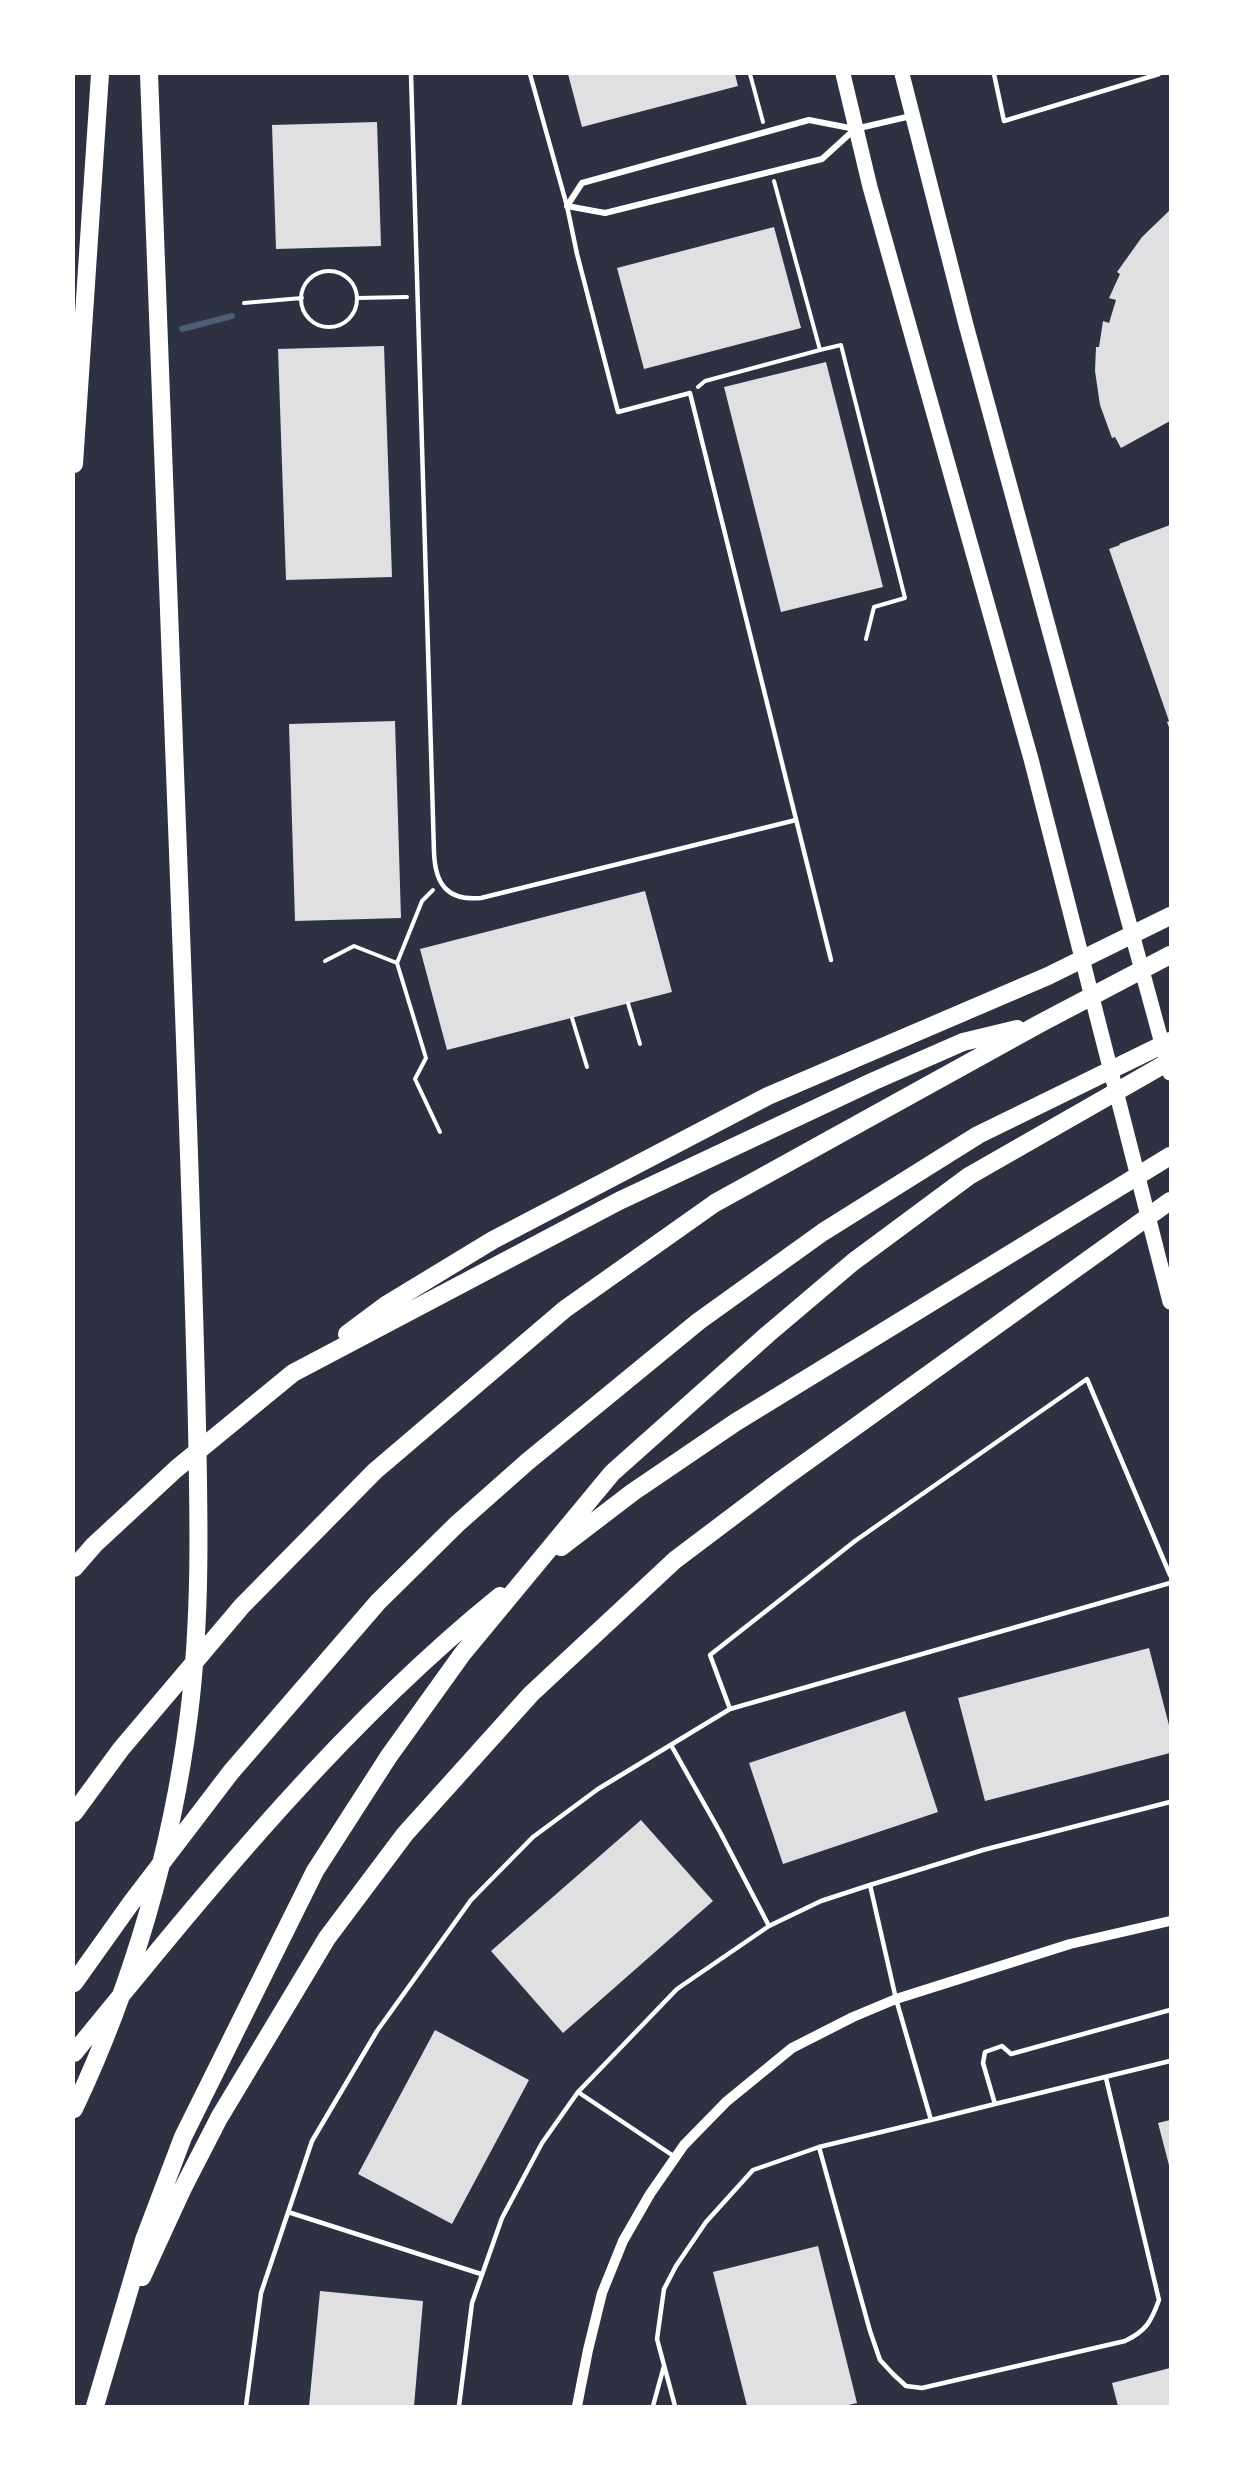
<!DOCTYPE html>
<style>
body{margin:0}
#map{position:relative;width:1244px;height:2480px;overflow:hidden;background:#2d3142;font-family:Manrope,sans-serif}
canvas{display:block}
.frame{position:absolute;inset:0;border:75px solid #fff;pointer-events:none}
</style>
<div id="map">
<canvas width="1244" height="2480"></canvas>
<div class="frame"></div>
</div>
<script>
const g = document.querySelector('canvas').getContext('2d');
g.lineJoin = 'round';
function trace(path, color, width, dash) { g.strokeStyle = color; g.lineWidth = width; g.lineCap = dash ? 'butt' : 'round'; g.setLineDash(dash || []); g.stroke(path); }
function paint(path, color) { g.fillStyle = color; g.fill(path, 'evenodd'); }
trace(new Path2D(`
 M182 329 232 316`), '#4f5d75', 6);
paint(new Path2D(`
 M568 74H735L738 86 582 127Z
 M377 122 381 246 276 249 272 125Z
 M1170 210V421L1121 448 1115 437 1112 438 1100 405 1095 371 1096 347H1099L1103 321 1109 323 1116 300 1109 298 1120 274 1117 272 1142 237Z
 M774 227 801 328 644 369 617 268Z
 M384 346 392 577 286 580 278 349Z
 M826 362 883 587 781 612 724 387Z
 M1170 525V730L1167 722 1169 721 1109 549 1120 545 1119 544Z
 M395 721 401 918 295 921 289 724Z
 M645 891 672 992 447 1050 420 949Z
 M1149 1648 1170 1729V1753L985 1801 958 1698Z
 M905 1711 938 1812 783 1864 749 1763Z
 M641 1820 713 1901 563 2033 491 1951Z
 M435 2030 529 2080 452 2224 358 2174Z
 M1170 2120V2169L1158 2123Z
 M818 2246 857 2403 844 2406H747L713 2272Z
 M320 2291 423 2301 414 2406H309Z
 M1170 2368V2406H1118L1112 2383Z`), '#e0e0e3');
trace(new Path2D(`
 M750 74 763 122
 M774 181 820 350 841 345 905 598 874 607 866 639
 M301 299a28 28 0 1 1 56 0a28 28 0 1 1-56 0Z
 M357 298 407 297
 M244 303 302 298
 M698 387 705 381 820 350
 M325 961 354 946 397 963 422 901 433 890
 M397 963 426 1058 415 1079 440 1132
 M628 1003 640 1044
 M572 1018 587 1067`), '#fff', 4);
trace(new Path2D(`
 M411 74 434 852C435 884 447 901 481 898L796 820
 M530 74 567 206 577 254 618 412 690 393 831 960
 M994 74 1004 121 1159 74
 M730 1709 1170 1583
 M671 1745 720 1832 769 1926
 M870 1885 983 1850 1170 1802
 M995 2104 1170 2061
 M931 2120 995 2104 983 2063 985 2052 1002 2046 1011 2054 1170 2010
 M819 2147 870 2331 880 2360 893 2374 906 2386 922 2388 1125 2341C1146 2331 1151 2322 1159 2300L1106 2078
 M288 2212 481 2274
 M246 2406 261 2293 312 2141 377 2031 471 1900 533 1837 598 1789 730 1709 710 1655 855 1541 1087 1379 1170 1575
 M459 2406 472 2303 502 2218 542 2143 578 2092
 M653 2406 664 2366
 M675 2406 657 2339 664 2289 676 2266 706 2222 753 2170 819 2147 931 2120 896 1999 870 1885 821 1901 769 1926 677 1989 578 2092 675 2157`), '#fff', 4.5);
trace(new Path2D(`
 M855 129 822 159 605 213 567 206 582 183 809 120 855 129 911 116`), '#fff', 6);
trace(new Path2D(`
 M577 2406 588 2350 602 2293 623 2241 650 2194 684 2145 727 2101 792 2048 853 2017 896 1999 1070 1944 1170 1921`), '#fff', 10);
trace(new Path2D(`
 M843 74 870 187 1031 759 1170 1302
 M902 74 966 325 1170 1073`), '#fff', 15);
trace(new Path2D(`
 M74 464 100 74
 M347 1334 386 1305 493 1240 768 1096 1048 976 1170 916
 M561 1547 633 1492 736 1422 1170 1156
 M74 1568 94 1545 176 1469 293 1373 619 1201 874 1081 963 1042 1017 1029
 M74 1813 121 1749 242 1606 375 1471 565 1309 715 1203 1039 1024 1170 955
 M74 1983 131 1903 231 1772 378 1602 457 1524 527 1462 699 1321 823 1232 978 1135 1170 1041
 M74 2053C205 1893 338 1727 500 1596
 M74 2109C132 1986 172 1850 189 1714 201 1618 199 1522 197 1426 194 1288 189 1150 184 1013 173 700 161 387 149 74
 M142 2277 182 2190 219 2118 327 1938 405 1834 531 1694 675 1560 781 1480 1170 1201
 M95 2406 144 2240 183 2137 315 1871 389 1756 463 1653 612 1473 768 1334 853 1262 969 1176 1170 1061`), '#fff', 18);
</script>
